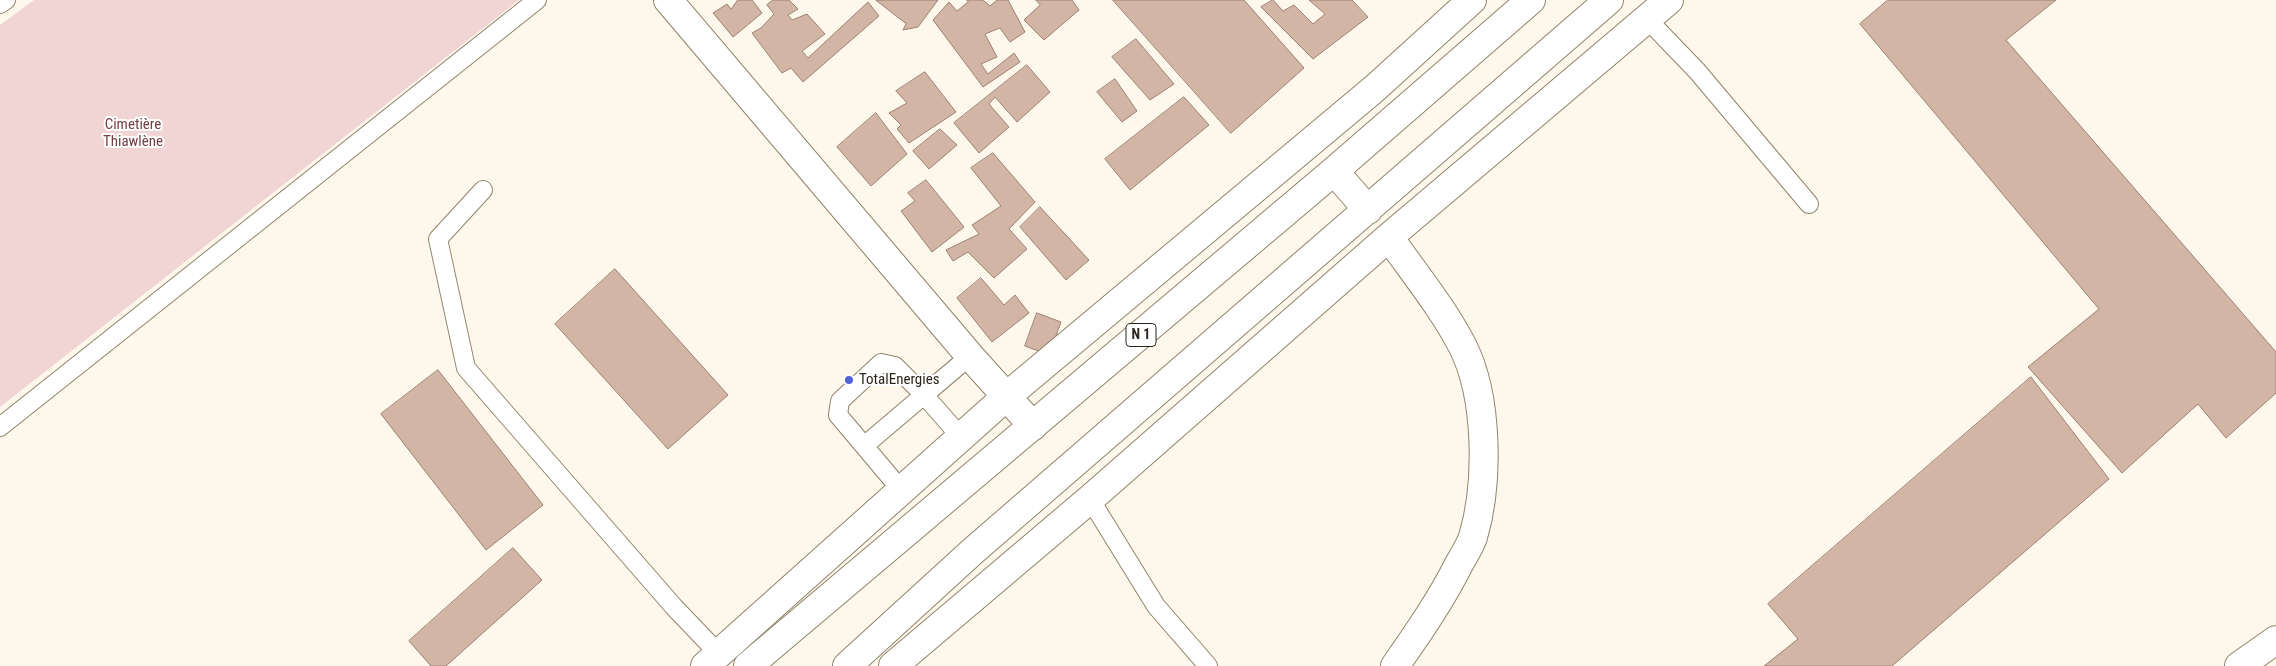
<!DOCTYPE html>
<meta charset="utf-8">
<style>
body{margin:0}
canvas{display:block;background:#fdf7ec}
</style>
<canvas width="2276" height="666"></canvas>
<script>
const g = document.querySelector('canvas').getContext('2d');
g.lineJoin = 'round';
function paint(path, color) { g.fillStyle = color; g.fill(path, 'evenodd'); }
function trace(path, color, width, dash) { g.strokeStyle = color; g.lineWidth = width; g.lineCap = dash ? 'butt' : 'round'; g.setLineDash(dash || []); g.stroke(path); }
function drawText(font, color, halo, rows, align = 'center') {
  g.font = font + ' "Roboto Condensed",sans-serif'; g.lineWidth = 4; g.setLineDash([]); g.textBaseline = 'middle'; g.strokeStyle = halo; g.fillStyle = color; for (const [text, x, y, turn = 0] of rows) {
    g.save(); g.translate(x, y); g.rotate((+turn || 0) * Math.PI / 180); g.textAlign = isNaN(turn) ? turn : align; if (halo) g.strokeText(text, 0, 0); g.fillText(text, 0, 0); g.restore();
  }
}
paint(new Path2D(`
 M34 0H519L0 407V25Z`), '#f1d5d5');
const building = new Path2D(`
 M738 0H752L762 13 733 37 713 13 727 4 731 9Z
 M773 0H789L798 9 788 15 792 20 807 14 825 34 802 51 808 58 868 2 879 16 803 82 791 68 782 73 752 33 761 28 774 14 767 5Z
 M876 0H938L918 27 903 30 906 24Z
 M967 0H983L990 6 997 0H1008L1025 32 1010 42 1000 28 985 34 997 57 981 64 988 74 1014 53 1020 62 983 87 933 20 949 2 957 11 968 2Z
 M1036 0H1072L1079 10 1044 40 1024 20 1040 5Z
 M1113 0H1244L1304 68 1231 133Z
 M1273 0 1283 11 1294 5 1313 24 1325 14 1309 0H1352L1368 17 1313 59 1261 7Z
 M1888 0H2056L2006 40 2276 352V393L2226 438 2198 404 2122 473 2028 367 2099 309 1860 24Z
 M1136 39 1174 84 1150 100 1112 57Z
 M1027 65 1050 92 1017 122 995 97 989 104 1009 127 979 153 954 123Z
 M925 72 956 112 909 143 897 129 901 125 889 113 907 103 896 91Z
 M1115 79 1137 111 1122 122 1097 92Z
 M1184 97 1209 125 1130 190 1105 159Z
 M876 113 907 154 871 186 837 147Z
 M940 129 957 145 929 169 913 151Z
 M993 153 1035 202 1009 229 1027 249 994 278 968 252 953 261 946 250 979 234 972 225 1001 206 971 168Z
 M926 180 964 227 932 252 901 211 915 201 908 193Z
 M1040 207 1089 260 1066 280 1020 227Z
 M615 269 728 395 668 449 555 324Z
 M981 278 1004 305 1015 295 1029 313 992 342 957 298Z
 M1037 313 1061 322 1049 355 1025 346Z
 M438 370 543 505 486 550 381 414Z
 M2031 377 2109 479 1892 666H1764L1798 639 1768 604Z
 M513 548 542 580 446 666H431L409 641Z`);
paint(building, '#d2b5a4');
trace(building, '#9d8172', 1);
const lane = new Path2D(`
 M0 4 6 0
 M1647 19 1697 71 1809 204
 M483 190 438 239 466 368 674 607 719 654
 M0 427 537 0
 M961 437 924 395 970 356
 M864 446 924 395 895 366 881 363 840 401 838 415 902 491
 M1090 499 1156 606 1208 666`);
const street = new Path2D(`
 M1389 237C1414 273 1443 308 1463 347 1488 397 1489 483 1473 537 1470 546 1464 555 1459 564 1441 600 1418 633 1395 666
 M705 666 1007 396 1374 89 1472 0
 M893 666 1090 499 1389 237 1669 0
 M2239 666 2276 640`);
const secondary = new Path2D(`
 M668 0 970 356 1033 426`);
const highway = new Path2D(`
 M1334 171 1368 210
 M748 666 1334 171 1531 0
 M847 666 973 551 1609 0`);
trace(lane, '#908469', 20);
trace(street, '#908469', 30);
trace(secondary, '#908469', 30);
trace(highway, '#908469', 30);
trace(lane, '#fff', 18);
trace(street, '#fff', 28);
trace(secondary, '#fff', 28);
trace(highway, '#fff', 28);
for (const [x, y, r, color] of [
 [849,380,5,"#5162d8"]
]) { const dot = new Path2D(); dot.arc(x, y, r, 0, 2 * Math.PI); g.fillStyle = color; g.fill(dot); trace(dot, '#fff', 2); }
for (const [x, y, w] of [
 [1141,335,30]
]) { const box = new Path2D(); box.roundRect(x - w / 2, y - 11.5, w, 23, 4); g.fillStyle = '#fff'; g.fill(box); trace(box, '#2a251a', 1); }
drawText('bold 14px', '#2a251a', null, [
 ["N 1",1141,335]
]);
drawText('15px', '#734043', '#fff', [
 ["Cimetière",133,125],
 ["Thiawlène",133,142]
]);
drawText('15px', '#2a251a', '#fff', [
 ["TotalEnergies",859,380]
], 'left');
</script>
